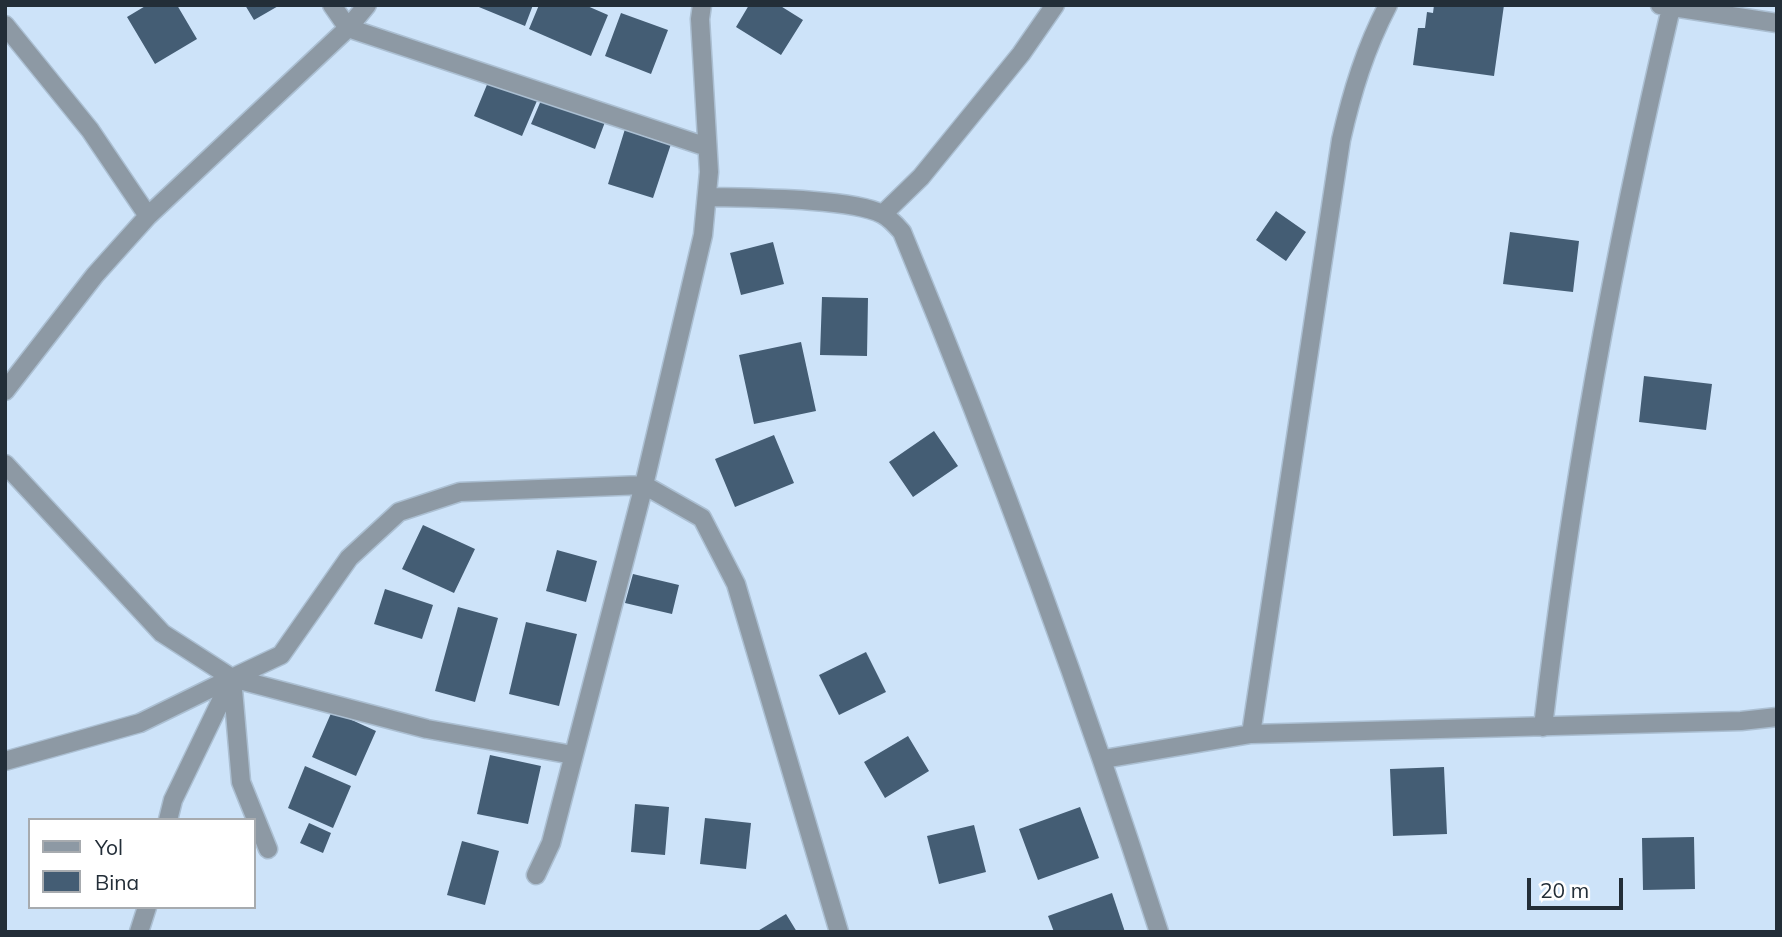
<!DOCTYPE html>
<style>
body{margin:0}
#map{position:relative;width:1782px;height:937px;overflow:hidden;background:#cde3f9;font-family:Mulish,sans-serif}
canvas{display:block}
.frame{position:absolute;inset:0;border:7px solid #232e38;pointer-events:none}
.legend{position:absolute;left:28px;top:818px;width:228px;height:91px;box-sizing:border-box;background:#fff;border:2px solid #a7abaf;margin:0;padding:9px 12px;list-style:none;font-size:21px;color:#232e38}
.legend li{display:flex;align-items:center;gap:14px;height:35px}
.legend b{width:35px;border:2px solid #a7abaf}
.scale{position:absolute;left:1527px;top:878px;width:96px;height:32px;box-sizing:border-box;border:4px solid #232e38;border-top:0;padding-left:9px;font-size:21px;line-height:24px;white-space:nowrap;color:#232e38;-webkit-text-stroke:5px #fff;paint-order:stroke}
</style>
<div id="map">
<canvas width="1782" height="937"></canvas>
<div class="frame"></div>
<ul class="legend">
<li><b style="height:9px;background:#8d99a4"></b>Yol</li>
<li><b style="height:19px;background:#445d74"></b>Bina</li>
</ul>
<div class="scale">20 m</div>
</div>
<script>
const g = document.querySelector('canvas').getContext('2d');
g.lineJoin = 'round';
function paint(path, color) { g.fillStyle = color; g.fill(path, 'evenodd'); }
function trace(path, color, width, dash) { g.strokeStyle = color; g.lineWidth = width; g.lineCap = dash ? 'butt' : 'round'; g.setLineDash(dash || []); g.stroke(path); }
paint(new Path2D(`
 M147 5H177L197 39 155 64 127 17Z
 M245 5H280L254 20Z
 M474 5H533L525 26Z
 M539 5H585L608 15 591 56 529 29Z
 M749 5H779L803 20 781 55 736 27Z
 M1434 5H1504L1494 76 1413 65 1418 28H1425L1427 12 1433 13Z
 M621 13 668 30 651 74 605 56Z
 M491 75 539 96 522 136 474 116Z
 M542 98 605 122 595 149 531 124Z
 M625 129 671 144 653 198 608 184Z
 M1276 211 1306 232 1286 261 1256 240Z
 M1510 232 1579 241 1573 292 1503 284Z
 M773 242 784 284 741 295 730 253Z
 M822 297 868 298 867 356 820 355Z
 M801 342 816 411 754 424 739 355Z
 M1644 376 1712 384 1706 430 1639 422Z
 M934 431 958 466 913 497 889 462Z
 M774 435 794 483 735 507 715 459Z
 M423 525 475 549 454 593 402 569Z
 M557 550 597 561 586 602 546 591Z
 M633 574 679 585 672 614 625 603Z
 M385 589 433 605 422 639 374 624Z
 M458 607 498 618 475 702 435 691Z
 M526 622 577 634 559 706 509 694Z
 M866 652 886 692 839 715 819 675Z
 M332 711 376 731 356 776 312 757Z
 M908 736 929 771 885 798 864 762Z
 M490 755 541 766 528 824 477 814Z
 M305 766 351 786 333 828 288 808Z
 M1444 767 1447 834 1393 836 1390 769Z
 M635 804 669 807 665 855 631 852Z
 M1080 807 1099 858 1038 880 1019 829Z
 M705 818 751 823 746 869 700 864Z
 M309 823 331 833 323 853 300 843Z
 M974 825 986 872 939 884 927 836Z
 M1694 837 1695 889 1643 890 1642 838Z
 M462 841 499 851 485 905 447 895Z
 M1112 893 1125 932H1054L1048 916Z
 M786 914 797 932H756Z`), '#445d74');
const minor = new Path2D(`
 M332 5 348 28 707 147
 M1660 5 1777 23
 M5 25 90 130 148 216
 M709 197C747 198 852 198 882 214 890 218 896 225 902 232 997 462 1083 695 1159 932
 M883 214 921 177 1021 54 1055 5
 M5 391 95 275 148 216 348 28 367 5
 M5 464 162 633 232 678 241 782 268 849
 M1543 727C1571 484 1615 246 1671 8
 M1251 734 1341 140C1352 92 1365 49 1388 5
 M1104 759 1251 734 1741 721 1777 717
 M5 761 140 723 232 678 427 729 573 755
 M168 820 173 800 232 678 281 655 349 558 399 512 460 492 644 485 702 518 736 584 839 932
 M536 875 551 843 644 485 703 235 709 172 700 19 702 5
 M139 932 147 907`);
trace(minor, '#abbfd2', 21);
trace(minor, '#8d99a4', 18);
</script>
